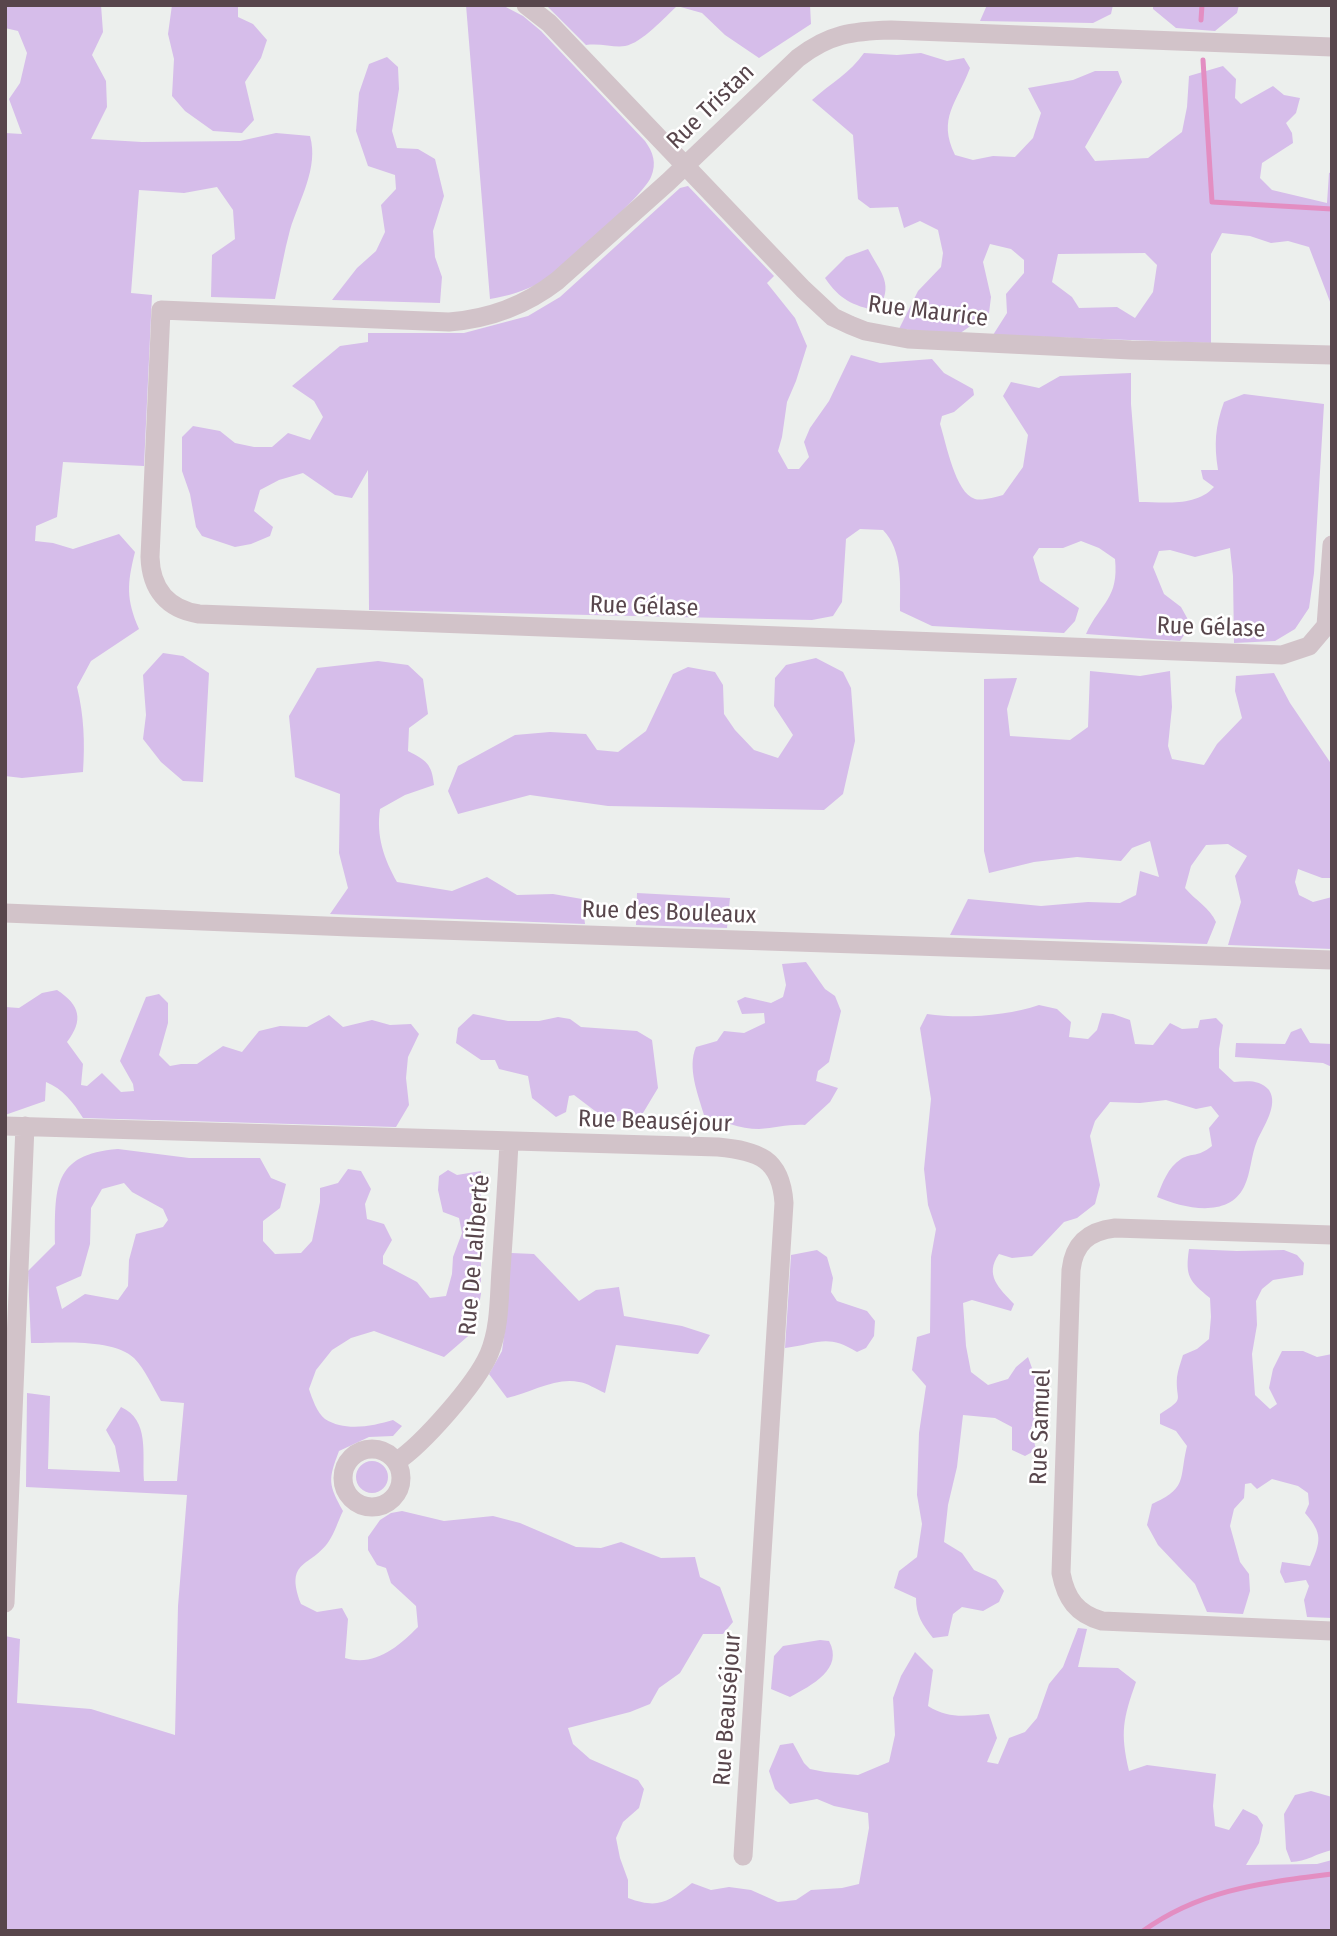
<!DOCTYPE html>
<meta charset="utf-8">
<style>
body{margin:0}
#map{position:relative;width:1337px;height:1936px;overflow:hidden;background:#ecefed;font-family:"Fira Sans Condensed",sans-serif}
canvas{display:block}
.frame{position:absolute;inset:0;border:7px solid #58464c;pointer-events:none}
</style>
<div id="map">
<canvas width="1337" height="1936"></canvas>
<div class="frame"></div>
</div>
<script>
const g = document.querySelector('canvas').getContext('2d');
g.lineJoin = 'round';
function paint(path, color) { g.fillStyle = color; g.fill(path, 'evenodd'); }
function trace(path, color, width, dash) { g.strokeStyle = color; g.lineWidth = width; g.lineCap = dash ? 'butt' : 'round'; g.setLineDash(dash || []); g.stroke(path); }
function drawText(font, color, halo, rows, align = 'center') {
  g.font = font + ' "Fira Sans Condensed",sans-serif'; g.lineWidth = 5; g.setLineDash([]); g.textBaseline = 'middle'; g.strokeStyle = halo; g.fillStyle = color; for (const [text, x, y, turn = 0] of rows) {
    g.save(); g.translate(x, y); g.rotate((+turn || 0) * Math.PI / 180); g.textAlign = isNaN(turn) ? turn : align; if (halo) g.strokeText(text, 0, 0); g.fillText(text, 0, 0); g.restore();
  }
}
paint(new Path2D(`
 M5 5H57L62 7 66 5H101L103 32 92 55 106 81 107 107 91 139 142 142 240 141 276 133 310 136C319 168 299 200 290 230 284 252 280 276 275 299L211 297 212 255 235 239 233 210 217 187 184 193 139 190 131 293 152 295 144 466 63 462 57 517 36 526 35 541 53 543 73 549 119 534 135 552C127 584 126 599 139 629L91 661 77 687C84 716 85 742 83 772L22 778 5 776V133L22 134 9 99 20 83 27 53 18 31 5 28Z
 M172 5H238V17L253 24 267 40 261 58 245 82 254 120 242 133 213 131 185 111 172 96 174 59 168 34Z
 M466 5H502L523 16 541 31 645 141C653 152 657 163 651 177 643 196 561 270 541 282 525 291 508 296 490 299Z
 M546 5H810L811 24 759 58 725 35 702 13 677 6C665 17 642 43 625 46 615 48 601 43 586 45Z
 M987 5H1113L1111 14 1093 23 980 21Z
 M1153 5H1239L1237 13 1215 31 1176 28 1153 9Z
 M864 53 897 55 921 53 947 61 964 58 970 68C957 103 937 118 955 155L973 160 993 156 1015 157 1033 138 1041 113 1028 88 1073 80 1095 71H1118L1122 82 1085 147 1095 161 1148 158 1182 132 1187 107 1189 76 1223 66 1236 79 1235 98 1241 104 1273 86 1284 95 1300 98 1296 113 1286 123 1292 133 1293 143 1262 163 1260 178 1272 190 1327 203 1329 173 1332 172V307L1309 247 1288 241 1271 243 1250 236 1222 233 1211 254V343L993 335 1007 313 1006 294 1024 273V260L1011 249 990 244 983 262 991 297 989 313 959 334 899 329 918 291 941 267 943 253 938 230 920 221 904 228 898 207 870 208 858 199 853 135 812 100C831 83 850 73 864 53ZM1145 253 1157 265 1153 292 1135 318 1117 307 1079 308 1072 297 1052 282 1058 254Z
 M387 57 398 67 399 89 392 131 397 148 418 149 435 159 444 196 433 231 435 257 442 277 440 303 332 300 357 268 376 251 385 232 381 205 396 189 395 175 368 166 356 131 359 93 369 64Z
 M688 186 774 276 767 283 795 318 807 346 796 381 787 402 782 437 778 451 788 469H799L809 457 804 442 810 428 829 401 851 355 880 363 932 359 944 373 973 389 974 395 954 412 942 416 940 424C946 442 955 493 975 499 982 501 995 497 1003 495L1023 467 1028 435 1003 396 1011 382 1039 388 1060 376 1131 373V404L1139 502C1164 502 1196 507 1214 487L1203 479 1201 470H1218C1214 444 1215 427 1224 402L1244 394 1324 404 1314 573 1309 608 1295 629 1275 641 1234 643 1233 576 1230 548 1195 557 1170 550 1159 551 1153 567 1164 594 1181 607 1191 625 1180 641 1086 634C1101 602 1119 599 1115 559L1099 548 1081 541 1063 548H1039L1033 557 1040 581 1079 608 1075 621 1064 633 932 626 900 611C900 583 903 551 883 530L860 529 846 539 842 602 833 616 812 620 369 610 368 470 352 498 335 495 303 473 279 480 260 490 254 511 273 527 270 536 251 544 235 547 202 536 196 527 190 494 182 471V437L193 426 220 431 235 443 254 447H272L288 433 310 440 323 417 314 401 292 386 340 346 368 342V333H464L528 316 560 297 680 188Z
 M868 249C881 273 895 285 877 311 852 305 840 300 825 278L846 257Z
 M163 653 183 656 209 673 203 782 183 781 161 762 143 739 146 715 143 675Z
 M816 658 843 672 851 688 855 741 843 794 824 810 608 806 530 795 458 814 448 791 458 766 515 735 550 732 586 734 597 750 618 752 646 731 673 674 688 667 715 672 723 685 724 714 735 730 754 750 778 758 793 735 774 706 775 678 786 665Z
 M378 661 408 665 423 679 428 714 409 728 408 751C426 760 432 764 434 785L405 795 380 809C376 836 384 859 397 882L452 891 487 877 517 895 553 894 582 899 585 924 330 914 348 888 339 853 340 794 295 777 289 716 317 668Z
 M1090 671 1140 676 1170 671 1172 707 1168 746 1172 759 1204 765 1217 744 1242 718 1235 691 1236 676 1274 673 1290 703 1332 765V878H1322L1298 869 1295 882 1299 895 1313 902 1332 897V949L1228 945 1241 902 1235 876 1247 856 1228 844 1206 845 1191 866 1185 888C1195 900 1210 908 1216 922L1207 944 950 935 968 899 1041 906 1088 902 1120 903 1136 895 1140 871 1159 877 1150 841 1132 848 1121 861 1077 857 1034 862 989 873 984 851V679L1017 678 1007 709 1010 736 1070 740 1088 727Z
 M637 893 730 898 727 928 636 925Z
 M806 962 825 989 835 996 841 1011 829 1062 818 1071 816 1081 838 1088 830 1102 805 1125C789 1124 775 1128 759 1129 740 1129 721 1121 704 1115 698 1094 687 1068 696 1047L717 1041 724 1031 744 1033 765 1023 764 1013 742 1014 737 1001 745 997 771 1003 783 997 786 985 782 964Z
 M57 990C80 1005 84 1020 67 1042L83 1064 81 1085 87 1086 102 1073 121 1092 134 1091 133 1084 120 1061 146 997 159 994 168 1003V1023L159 1055 170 1066 181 1064H197L223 1046 242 1052 259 1031 280 1026 307 1027 329 1015 343 1027 372 1020 390 1025 411 1024 419 1034 408 1057 406 1078 409 1105 396 1127 83 1118C73 1102 63 1089 46 1082L45 1101 5 1115V1007L19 1008 42 993Z
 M1039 1005 1057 1009 1071 1022 1069 1037 1088 1039 1097 1030 1102 1013 1113 1014 1130 1020 1135 1044 1153 1045 1170 1023 1182 1029 1198 1028 1200 1020 1216 1018 1223 1025 1219 1049V1068L1234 1082C1246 1081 1260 1079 1269 1090 1279 1105 1263 1127 1257 1141 1251 1155 1251 1173 1244 1187 1228 1219 1183 1208 1157 1197 1162 1184 1168 1167 1181 1159 1193 1152 1197 1158 1212 1146L1209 1128 1219 1116 1211 1106 1196 1109 1166 1100 1140 1103 1110 1102 1095 1121 1090 1136 1100 1185 1095 1204 1077 1218 1064 1222 1032 1256 1012 1258 999 1254C984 1275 999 1288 1014 1304L1011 1311 972 1300 963 1303 966 1346 971 1372 988 1385 1008 1379 1016 1367 1028 1357 1049 1415 1031 1427 1036 1450 1025 1456 1012 1450V1427L995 1418 963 1415 957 1467 948 1505 944 1542 962 1553 974 1570 996 1580 1004 1591 999 1602 983 1611 962 1607 953 1614 948 1636 933 1638C922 1624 916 1615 916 1598L894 1588 899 1571 917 1557 922 1524 917 1495 919 1433 926 1386 912 1370 917 1337 930 1333 931 1257 936 1229 928 1205 924 1169 931 1099 920 1028 927 1014C960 1019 1007 1016 1039 1005Z
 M473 1014 508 1021H539L558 1017 570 1019 581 1027 637 1031 652 1040 658 1088 643 1113 616 1122 599 1114 574 1095 569 1096 566 1112 556 1117 532 1098 528 1076 499 1069 495 1060H481L456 1043 458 1028Z
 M1301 1028 1310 1043 1332 1044V1067L1323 1063 1235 1057 1236 1043 1285 1044 1291 1032Z
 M118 1149 189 1158H260L271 1178 286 1184 280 1208 263 1221V1241L275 1254 301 1253 312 1241 320 1202V1188L338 1183 348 1169 361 1171 371 1189 365 1204 367 1219 384 1224 392 1240 383 1256V1264L417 1282 430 1298 446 1296 452 1274 453 1257 462 1233 459 1218 443 1212 438 1190 439 1176 448 1170 457 1175 481 1171V1294L474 1331 444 1357 374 1331 351 1338 332 1350 316 1370 309 1389C312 1398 317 1413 325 1419 345 1432 373 1426 393 1420L402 1426 393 1436 369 1437 339 1451C328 1480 328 1484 343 1511 338 1521 335 1532 329 1541 311 1568 284 1559 301 1604L317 1612 342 1608 348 1619 345 1658C375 1667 398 1647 418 1627L416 1606 391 1583 386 1568 377 1565 368 1550V1537L380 1520 391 1513 402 1511 444 1521 493 1516 520 1523 576 1547 601 1548 621 1542 661 1558 695 1557 700 1577 720 1587 733 1622 723 1634H703L680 1673 659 1688 650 1704 630 1712 568 1728 573 1744 590 1759 638 1780 644 1789 639 1808 623 1822 616 1838 620 1858 628 1880V1898C658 1909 667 1903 692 1883L711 1890 729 1887 751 1890 778 1902 796 1900 811 1890 842 1888 859 1884 869 1828 868 1813 834 1806 817 1799 790 1804 775 1789 769 1771 780 1745 793 1743 804 1763 810 1769 825 1772 858 1775 889 1762 895 1735 893 1698 901 1676 915 1652 933 1670 928 1706C949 1719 965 1716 989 1714L997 1738 987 1762 998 1764 1009 1738 1025 1732 1037 1718 1049 1684 1063 1667 1078 1628 1087 1629 1078 1667 1118 1668 1136 1682C1123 1719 1120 1732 1129 1771L1147 1765 1216 1774 1213 1806 1215 1826 1229 1830 1243 1809 1257 1816 1263 1825 1259 1843 1246 1865 1317 1864 1332 1860V1931H5V1636L20 1639 17 1703 91 1709 175 1735 178 1606 187 1495 26 1487 27 1393 50 1396 48 1469 120 1472 115 1446 106 1430 121 1407C150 1420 142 1454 144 1481H177L184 1403 161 1401C153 1388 145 1369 134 1358 113 1338 58 1343 31 1343L28 1271 55 1244C55 1189 52 1154 118 1149ZM124 1183 132 1192 163 1209 168 1220 163 1227 136 1234 129 1260 128 1286 118 1300 85 1294 62 1309 56 1287 81 1276 90 1244 91 1208 102 1189Z
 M1189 1249 1237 1251 1284 1250 1297 1255 1304 1263 1303 1275 1273 1280 1262 1289 1256 1301 1257 1325 1252 1354 1255 1395 1270 1409 1277 1404 1269 1388 1273 1369 1282 1351H1303L1317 1357 1332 1354V1618L1307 1617 1304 1600 1309 1586 1306 1580 1285 1583 1280 1572 1282 1562 1310 1566C1321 1541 1323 1534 1305 1513L1309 1504 1308 1493 1298 1486 1272 1479 1257 1489 1251 1483 1245 1484 1244 1498 1234 1509 1230 1526 1240 1562 1249 1574 1250 1591 1243 1614 1207 1612 1195 1584 1158 1545 1147 1525 1152 1504C1188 1488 1179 1479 1187 1446L1176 1431 1160 1424V1414C1187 1397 1175 1402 1177 1377 1178 1369 1181 1362 1183 1355L1197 1349 1209 1339 1211 1317 1210 1298C1189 1281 1185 1276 1189 1249Z
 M817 1250 827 1257 833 1278 831 1292 837 1301 867 1311 875 1321 874 1336 866 1348 857 1352C827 1333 817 1344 785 1348L791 1255Z
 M511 1253 534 1254 579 1301 596 1290 619 1287 624 1316 682 1326 710 1335 698 1354 616 1345 605 1393C596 1389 587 1383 579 1382 556 1377 530 1393 507 1398L489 1374 502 1351 506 1321Z
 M356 1477a16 16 0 1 1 32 0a16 16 0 1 1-32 0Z
 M820 1640 829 1641C844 1669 812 1685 790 1697L771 1689 774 1656 783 1646Z
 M1311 1791 1332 1797V1850C1317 1853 1306 1862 1291 1862L1286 1849 1284 1814 1295 1795Z`), '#d6bdea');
trace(new Path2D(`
 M1201 20 1202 5
 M1203 60 1212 202 1332 209
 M1143 1931C1201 1889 1262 1883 1332 1874`), '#e38ec2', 5);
trace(new Path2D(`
 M526 5 549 23 803 289 833 317 850 325 865 331 908 339 1131 350 1332 355
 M1332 47 891 30C852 31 829 34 798 58L668 182 557 281C526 305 488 319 449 322L161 310 150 557C151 589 167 609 199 614L1282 655 1309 646 1326 626 1332 545
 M5 913 350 927 1332 960
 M5 1126 718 1147C758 1151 781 1158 784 1203L743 1856
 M1332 1235 1115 1228C1089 1231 1074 1243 1071 1270L1061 1573C1066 1599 1077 1614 1102 1621L1332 1631
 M343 1478a29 29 0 1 1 58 0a29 29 0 1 1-58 0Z
 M396 1462C423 1444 476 1384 489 1354 500 1328 499 1297 501 1270 504 1227 507 1185 509 1142
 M5 1603 25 1126`), '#d2c3c9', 19);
drawText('24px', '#58464c', '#fff', [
 ["Rue Tristan",711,107,-44],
 ["Rue Maurice",928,312,7],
 ["Rue Gélase",644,607,2],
 ["Rue Gélase",1211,628,2],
 ["Rue des Bouleaux",669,913,2],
 ["Rue Beauséjour",655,1122,2],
 ["Rue De Laliberté",475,1255,-85],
 ["Rue Samuel",1041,1427,-88],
 ["Rue Beauséjour",728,1709,-86]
]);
</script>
